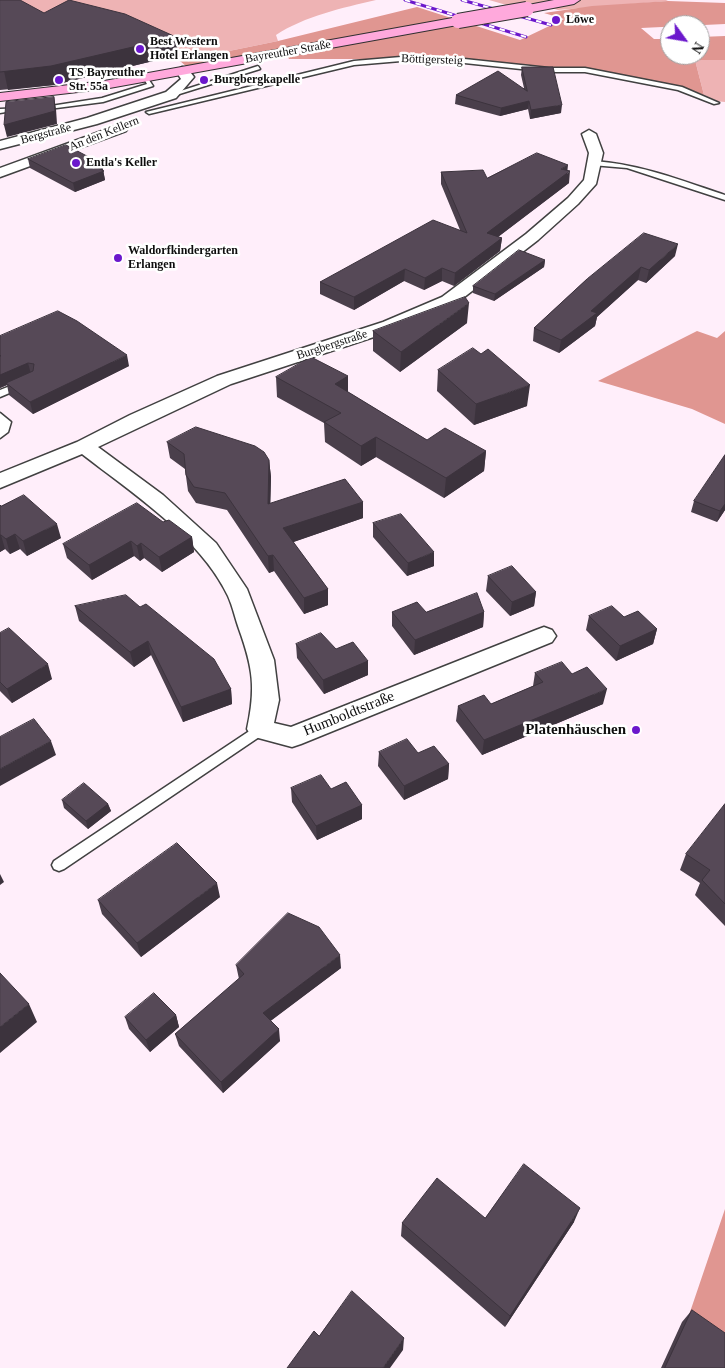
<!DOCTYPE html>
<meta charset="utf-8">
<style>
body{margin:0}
#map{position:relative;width:725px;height:1368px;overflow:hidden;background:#ffeefa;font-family:"Times New Roman",serif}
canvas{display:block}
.north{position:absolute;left:660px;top:15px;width:50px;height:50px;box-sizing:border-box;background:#fff;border:1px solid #9f9f9f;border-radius:50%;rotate:122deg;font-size:14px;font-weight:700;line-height:20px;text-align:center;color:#0e0e0e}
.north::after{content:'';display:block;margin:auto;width:18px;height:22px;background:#6b18cc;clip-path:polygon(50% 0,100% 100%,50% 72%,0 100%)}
</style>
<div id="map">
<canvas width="725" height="1368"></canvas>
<div class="north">N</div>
</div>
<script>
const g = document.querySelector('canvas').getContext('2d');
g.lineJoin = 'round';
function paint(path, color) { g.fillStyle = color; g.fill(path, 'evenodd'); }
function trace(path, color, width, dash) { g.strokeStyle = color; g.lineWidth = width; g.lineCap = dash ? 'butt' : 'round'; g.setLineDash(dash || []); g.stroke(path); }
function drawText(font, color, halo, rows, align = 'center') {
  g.font = font + ' "Times New Roman",serif'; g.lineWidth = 5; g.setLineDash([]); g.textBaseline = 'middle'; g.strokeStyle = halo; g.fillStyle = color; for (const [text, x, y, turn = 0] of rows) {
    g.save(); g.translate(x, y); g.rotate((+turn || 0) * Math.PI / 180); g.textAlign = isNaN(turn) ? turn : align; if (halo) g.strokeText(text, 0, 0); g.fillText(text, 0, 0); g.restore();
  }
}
paint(new Path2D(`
 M0 0H376C342 8 305 16 276 35L278 41 180 61 163 48 40 14Z
 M489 0H666L668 1 558 10 535 3 510 6Z
 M695 60H725V102L714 101 704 95Z`), '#eeb3b4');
paint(new Path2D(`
 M668 1 725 3V24L641 28 654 39H670V55H700V37L725 36V60H695L704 95 681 86 587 68H542L446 59H289L284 50 187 67 180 61 278 41 417 7 520 40 564 19 544 13 592 6Z
 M697 331 717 338 725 331V424L692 409 598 381Z
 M725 1209V1368H671Z`), '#e09691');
const lane = new Path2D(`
 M401 57 455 58 549 68H585L682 87 719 103 714 104 678 90 585 72H549L455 62 401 61 354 65 149 114 146 112 354 61Z
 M258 66 260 69 173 96 168 95Z
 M143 77H147L153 86 103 102 41 110 38 108 102 98 147 84Z
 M23 108 24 109 0 113V109Z
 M595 161C643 165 680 180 725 195V200L627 168 592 165 591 163Z
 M23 381 26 382V386L0 397V390Z
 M0 413 11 422 8 432 0 438Z
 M260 724 265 725 266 729 265 733 64 869 59 871 54 869 52 865 54 861Z`);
const street = new Path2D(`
 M182 67 187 68 194 77 176 98 97 124 0 149V141L87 118 166 92 181 79 176 71Z
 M121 124 128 128 126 131 0 177V168Z
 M589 130 596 134 603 153 596 184 578 204 538 240 454 305 395 330 231 384 98 447 163 495 216 543 247 589 274 660 279 700 274 723 291 727 536 630 544 627 552 630 556 636 552 642 301 744 292 747 251 736 247 729C256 688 253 668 239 629 235 618 233 607 228 596 200 537 132 493 82 454L0 488V473L77 442 130 415 217 376 383 322 442 297 526 234 568 198 584 180 589 153 582 134Z`);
const secondary = new Path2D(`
 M554 0H580L574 4 527 13 521 9 523 6Z
 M458 17 464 21 463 24 104 89 0 101V93L104 81Z`);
trace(lane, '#414141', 3);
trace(street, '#414141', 3);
trace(secondary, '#303030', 2);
paint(lane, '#fff');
paint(street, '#fff');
paint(secondary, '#ffa9dc');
const rail = new Path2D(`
 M405 0 526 37
 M462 0 551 25`);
trace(rail, '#6b18cc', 3);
trace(rail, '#fff', 2, [5.5]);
const secondaryBridge = new Path2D(`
 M458 21 527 9`);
trace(secondaryBridge, '#303030', 16, []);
trace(secondaryBridge, '#ffa9dc', 14);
paint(new Path2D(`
 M0 0 44 13 178 55 54 85 0 90Z
 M522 67 561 113 530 119 528 109 500 116 455 104 456 95 524 88 521 75Z
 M28 159 103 170 105 180 75 192 30 168Z
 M567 170 569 183 498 237 502 238 500 251 454 286 442 281 424 290 404 281 354 310 320 294V282L460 230 441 184V172L487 178Z
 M675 256 646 283 638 280 597 317 595 326 559 353 533 341 534 328 587 279Z
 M545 260 544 267 494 301 473 293V286Z
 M467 323 400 372 373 351V331Z
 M0 336 129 366 33 414 9 395 7 385 0 388Z
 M438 370 527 406 474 425 437 391Z
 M348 376V392L427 440 486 451 484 471 444 498 376 457 361 466 325 442 324 423 277 397 276 377Z
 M167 442 269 460 271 477 270 504 363 502V518L293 542 328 589V605L304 614 274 571 269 573 227 510 196 503 188 491 185 469 170 458Z
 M725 455V510L717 522 691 512 694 501Z
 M0 505 61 538 27 556 20 549 10 554 5 549 0 552Z
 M163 522 192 537 194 552 162 572 144 558 140 561 134 556 92 580 67 558 63 544Z
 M373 523 434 566 407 576 373 537Z
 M488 576 536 592 534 606 510 616 486 591Z
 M75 606 140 607 231 689 232 704 183 722 151 655 134 667 79 621Z
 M392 612H484L483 627 414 655 392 626Z
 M589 616 657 629 653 644 616 661 586 630Z
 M0 633 52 679 12 703 0 691Z
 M296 644 336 649 368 661V675L324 694 297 658Z
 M535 673 572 674 603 704 482 755 456 721 458 706 491 704 533 686Z
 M379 752 418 753 449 764 448 779 404 800 378 766Z
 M291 788 331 789 362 805V819L317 840 292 802Z
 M62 800 108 804 111 811 88 829 64 808Z
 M725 804V926L695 895 700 883 680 870 686 854Z
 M220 897 141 957 102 914 98 900Z
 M236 965 341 968 270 1021 280 1041 223 1093 179 1046 175 1034 239 979Z
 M176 1015 179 1027 150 1052 129 1029 125 1017Z
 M485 1218 574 1222 505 1327 401 1236 402 1223Z
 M692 1310 725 1368H661L682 1322Z`), '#4a3f4b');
paint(new Path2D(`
 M176 37 178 55 54 85 8 90 4 71Z
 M54 97 56 109 57 124 7 137 4 125Z
 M529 101 528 109 500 116 501 108Z
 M562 105 561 113 530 119 531 110Z
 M102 164 105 180 75 192 73 183 96 167Z
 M568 165 567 174 570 171 569 183 486 246 487 233 561 169Z
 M502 238 500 251 454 286 455 273Z
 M678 244 675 256 646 283 649 270Z
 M545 260 544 267 494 301 495 294Z
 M641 267 638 280 597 317 595 326 559 353 561 340 591 311Z
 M442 268V281L424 290 425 278Z
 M405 269 404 281 354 310V297Z
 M469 303 467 323 400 372 401 352Z
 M127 355 129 366 33 414 30 402Z
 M28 363 31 374 6 383 7 385 0 388V375Z
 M348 376V396L335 384Z
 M530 385 527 406 474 425 476 404Z
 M376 437V457L361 466V446Z
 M486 451 484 471 444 498 446 478Z
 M269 460 271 477 270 521 268 504Z
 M363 502V518L285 545 283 528Z
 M725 504V510L717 522 720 511Z
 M57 524 61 538 27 556 23 541Z
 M15 534 20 549 10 554 6 539Z
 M0 535H1L5 549 0 552Z
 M192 537 194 552 162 572 159 557Z
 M131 541 134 556 92 580 89 565Z
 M141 543 144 558 140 561 137 546Z
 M434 552V566L407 576 408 563Z
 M273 555 274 571 269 573 268 556Z
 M328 589V605L304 614V598Z
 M536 592 534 606 510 616 512 602Z
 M484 612 483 627 414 655 415 640Z
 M657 629 653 644 616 661 620 646Z
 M148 641 151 655 134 667 130 652Z
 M368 661V675L324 694 323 680Z
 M48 664 52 679 12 703 7 689Z
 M231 689 232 704 183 722 181 707Z
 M607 689 603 704 482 755 484 740Z
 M51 741 56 755 0 786V769Z
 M449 764 448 779 404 800V786Z
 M108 804 111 811 88 829 86 821Z
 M362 805V819L317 840 316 826Z
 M0 874 4 882 0 885Z
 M217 883 220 897 141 957 137 943Z
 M340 955 341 968 264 1026 263 1013Z
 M29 1004 37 1022 0 1053V1027Z
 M176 1015 179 1027 150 1052 146 1040Z
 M279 1029 280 1041 223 1093 221 1082Z
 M580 1208 574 1222 505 1327 510 1316Z
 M404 1338 403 1350 390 1368H383Z`), '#3c333d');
const building = new Path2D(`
 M0 0H20L44 13 69 0 125 14 176 37 51 66 0 72Z
 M522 67H553L562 105 531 110 529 101 501 108 456 95 498 71 527 91Z
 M54 97 55 111 4 125 6 102Z
 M66 145 102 164 96 167 104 171 73 183 28 159Z
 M537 153 568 165 561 169 570 171 487 233 502 238 455 273 442 268 425 278 405 269 354 297 320 282 433 220 467 233 441 172 483 170 487 178Z
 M644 233 678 244 649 270 641 267 591 311 597 313 561 340 534 328 587 279Z
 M519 250 545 260 495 294 473 286Z
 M465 297 469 303 401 352 373 331Z
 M58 311 77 321 127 355 30 402 6 383 33 371 34 364 28 363 0 375V356H1L0 355V336Z
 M473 348 481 354 488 349 530 385 476 404 438 370Z
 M311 357 348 376 335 384 427 440 445 428 486 451 446 478 376 437 361 446 324 422 341 413 276 377Z
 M196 427 255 446 264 452 269 460 268 504 345 479 363 502 283 528 328 589 304 598 273 555 268 556 225 493 194 487 186 475 184 454 167 442Z
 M725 455V504L720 511 694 501Z
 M24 495 57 524 23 541 15 534 6 539 1 535H0V505L1 506Z
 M137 503 163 522 169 520 192 537 159 557 141 543 137 546 131 541 89 565 63 544Z
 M401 514 434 552 408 563 373 523Z
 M512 566 536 592 512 602 488 576Z
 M477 593 484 612 415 640 392 612 417 602 426 612Z
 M126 595 140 607 146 604 214 659 231 689 181 707 148 641 130 652 75 606Z
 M612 606 624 617 638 611 657 629 620 646 589 616Z
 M9 628 48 664 7 689 0 682V633Z
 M321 633 336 649 353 642 368 661 323 680 296 644Z
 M562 662 572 674 587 667 607 689 484 740 458 706 484 695 491 704 543 682 535 673Z
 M34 719 51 741 0 769V737Z
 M407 739 418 753 434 746 449 764 404 786 379 752Z
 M321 775 331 789 346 782 362 805 316 826 291 788Z
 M84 783 108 804 86 821 62 800Z
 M725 804V904L702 880 710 870 686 854Z
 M177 843 217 883 137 943 98 900Z
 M288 913 319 927 340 955 263 1013 279 1029 221 1082 175 1034 244 974 236 965Z
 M0 973 29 1004 0 1027Z
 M154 993 176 1015 146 1040 125 1017Z
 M524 1164 580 1208 510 1316 402 1223 437 1178 485 1218Z
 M352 1291 404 1338 383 1368H287L314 1331 319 1336Z
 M692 1310 725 1333V1368H665Z`);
paint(building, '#564957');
trace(building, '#3c333d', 1);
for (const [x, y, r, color] of [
 [556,20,5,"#6b18cc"],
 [140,49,5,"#6b18cc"],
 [59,80,5,"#6b18cc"],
 [204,80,5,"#6b18cc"],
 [76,163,5,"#6b18cc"],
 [118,258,5,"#6b18cc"],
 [636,730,5,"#6b18cc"]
]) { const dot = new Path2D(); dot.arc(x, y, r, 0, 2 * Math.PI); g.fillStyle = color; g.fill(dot); trace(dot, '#fff', 2); }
drawText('bold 12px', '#0e0e0e', '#fff', [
 ["Löwe",566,20],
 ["Best Western",150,42],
 ["Hotel Erlangen",150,56],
 ["TS Bayreuther",69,73],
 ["Str. 55a",69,87],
 ["Burgbergkapelle",214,80],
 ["Entla's Keller",86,163],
 ["Waldorfkindergarten",128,251],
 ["Erlangen",128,265]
], 'left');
drawText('12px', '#0e0e0e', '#fff', [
 ["Bayreuther Straße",288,52,-10],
 ["Böttigersteig",432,60,2],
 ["Bergstraße",46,134,-15],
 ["An den Kellern",104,134,-22],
 ["Burgbergstraße",332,345,-18]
]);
drawText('15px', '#0e0e0e', '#fff', [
 ["Humboldtstraße",349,714,-22]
]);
drawText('bold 15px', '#0e0e0e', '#fff', [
 ["Platenhäuschen",626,730]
], 'right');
</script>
